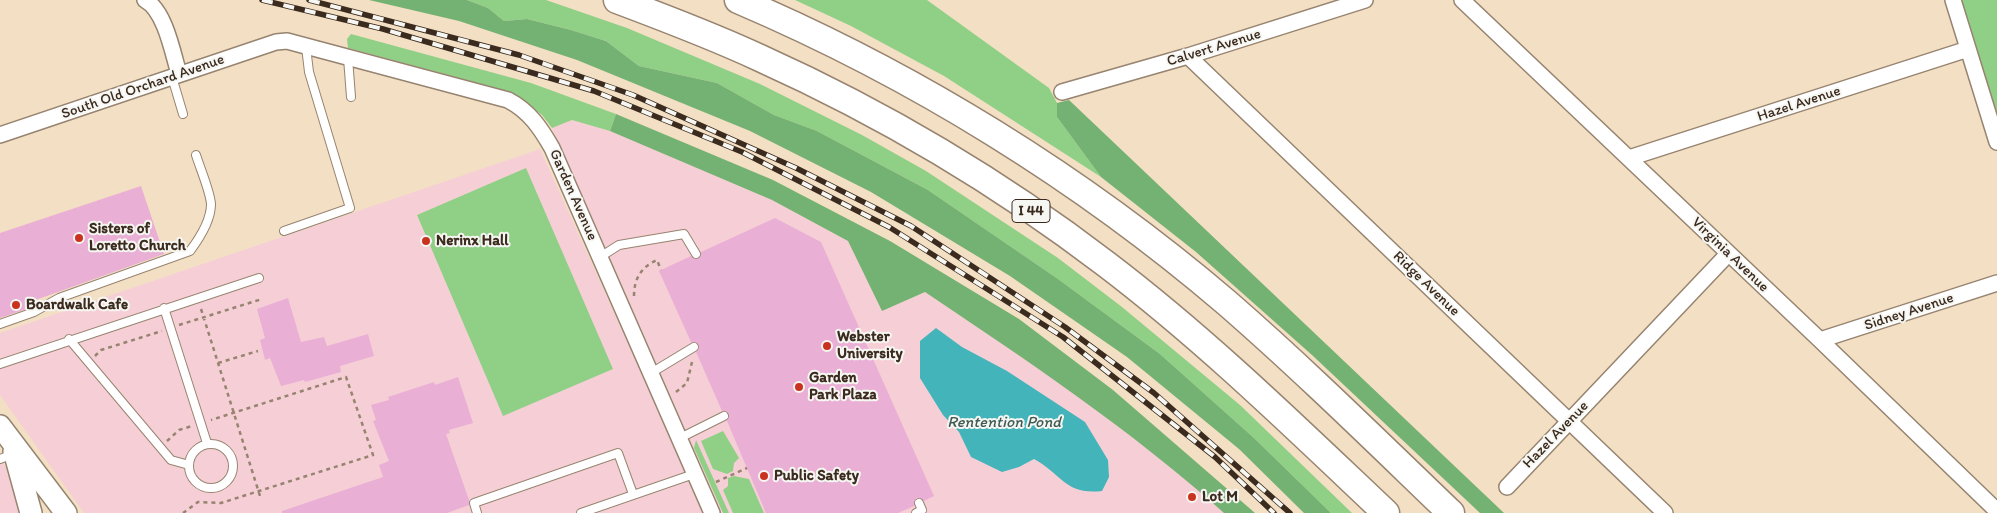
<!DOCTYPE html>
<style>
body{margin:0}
canvas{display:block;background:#f3dfc3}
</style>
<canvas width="1997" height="513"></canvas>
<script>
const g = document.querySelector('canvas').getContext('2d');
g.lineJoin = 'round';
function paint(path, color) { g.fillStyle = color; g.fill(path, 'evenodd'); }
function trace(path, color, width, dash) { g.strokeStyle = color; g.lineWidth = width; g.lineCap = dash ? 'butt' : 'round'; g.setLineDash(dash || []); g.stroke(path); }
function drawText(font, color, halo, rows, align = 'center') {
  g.font = font + ' Itim,sans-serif'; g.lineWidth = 4; g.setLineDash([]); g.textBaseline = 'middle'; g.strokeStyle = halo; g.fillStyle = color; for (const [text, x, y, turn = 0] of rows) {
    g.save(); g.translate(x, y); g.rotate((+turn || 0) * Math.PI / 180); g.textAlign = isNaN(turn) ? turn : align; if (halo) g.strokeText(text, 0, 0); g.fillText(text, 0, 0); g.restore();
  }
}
paint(new Path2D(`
 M572 120 610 131 772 200 848 241 882 311 925 292 1059 382 1178 472 1224 513H84L0 395V333L540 149 700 502 715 497 552 128Z
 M0 459 14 479 26 513H0Z`), '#f6cfd6');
paint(new Path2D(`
 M467 0H546L627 28 760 84 862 135 926 171 1058 258 1122 307 1240 405 1352 513H1331L1254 438 1160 354 1058 279 928 190 817 131 774 115 717 83 639 66 606 41 571 30 527 19 504 21 488 8Z
 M795 0H927L1049 88 1057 103V117L1101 177 944 76 851 26Z
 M1957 0H1997V128Z
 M351 34 531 83 616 114 610 131 572 120 552 128 542 115 511 92 348 48 347 39Z
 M526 168 613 369 503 416 417 215Z
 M723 431 739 458 734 463 733 471 727 474 713 469 701 441Z
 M696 440 729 513H723L694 448Z
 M734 476 749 479 764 513H733L723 490 728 486V478Z`), '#90d086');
paint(new Path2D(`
 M369 0H467L488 8 504 21 527 19 571 30 606 41 639 66 717 83 774 115 817 131 928 190 1058 279 1160 354 1254 438 1331 513H1304L1239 449 1127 357 1010 276 871 192 750 131 577 60 459 21Z
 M1069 100 1504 513H1480L1312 355 1196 252 1101 177 1057 117V103Z
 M616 114 773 180 890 241 1019 319 1113 390 1255 513H1224C1131 430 1028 361 925 292L882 311 848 241 772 200 610 131Z`), '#74b273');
paint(new Path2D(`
 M936 328 962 347 1007 371 1085 422 1108 460 1109 477 1102 491C1065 495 1063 475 1034 459L1019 467 1002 472 971 457 959 432 943 415 920 378V341Z`), '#44b4bb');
paint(new Path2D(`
 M141 186 164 254 30 302 32 307 0 318V233Z
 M775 218 821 242 934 496 924 501 920 498H916L914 506 898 513H766L727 421 729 414 722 411 696 352 699 349V345L691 342 659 271 691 256 698 259 701 252Z
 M288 298 301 342 324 337 327 346 368 334 374 356 340 366 341 372 305 382 304 380 281 386 270 358 265 360 260 340 265 338 257 309Z
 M458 377 473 423 449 430 450 433 446 434 469 500V505L447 513H282V511L383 477 379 465 389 461 373 421 376 420 371 405 389 400 388 397 434 382 435 385Z`), '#e9afd4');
const service = new Path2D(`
 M348 58 351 97
 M172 77 183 114
 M284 231 350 208 309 72 306 47
 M600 257 619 245 684 234 696 254
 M164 308 207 443
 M0 324 34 312 59 298 190 251C199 239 211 220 211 204 210 191 200 168 196 155
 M69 339 171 460 189 465
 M0 364 259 278
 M651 373 694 347
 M680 438 724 416
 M189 466a22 22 0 1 1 44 0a22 22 0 1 1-44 0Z
 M0 459 13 454
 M477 513 474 503 618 453 633 494
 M581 513 694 474
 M916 513 922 510 919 503`);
const minor = new Path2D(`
 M145 0C165 10 173 54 179 74
 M1462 0 1820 340 1997 511
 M1953 0 1997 142
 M1188 56 1665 513
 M1062 92 1188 56 1365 0
 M0 135 276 42 287 41 508 100C529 111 540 127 552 148L712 513
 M1629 158 1968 49
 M1820 340 1997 283
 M1507 487 1728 254`);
const secondary = new Path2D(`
 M0 426 66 513
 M14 451 31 513`);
const motorway = new Path2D(`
 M617 0C665 18 713 36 760 58 882 113 1000 183 1106 264 1206 340 1295 427 1386 513
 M738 0C914 75 1082 179 1227 303 1304 370 1377 442 1451 513`);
trace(service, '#978470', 10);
trace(minor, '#978470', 18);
trace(secondary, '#978470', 24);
trace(motorway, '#978470', 29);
trace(new Path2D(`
 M634 296C634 279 641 267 657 260L661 270
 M201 309 260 496
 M179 325 262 299
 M95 356 101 350 162 331
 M218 363 258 351
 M676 392 687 383 692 362
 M167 441 179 430 192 426
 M716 482 747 468
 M183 513 198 502 221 503 373 455 346 377 211 420`), '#978470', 2.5, [4, 4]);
trace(service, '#fff', 8);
trace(minor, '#fff', 15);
trace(secondary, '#fff', 21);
trace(motorway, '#fff', 26);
const rail = new Path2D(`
 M262 0 383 29 594 91 742 152 889 227 1063 337 1215 457 1274 513
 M309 0 519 55 633 95 796 168 911 226 1065 327 1154 393 1290 513`);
trace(rail, '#3b2a1e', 5.5);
trace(rail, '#f6f6f2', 4, [11]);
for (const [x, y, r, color] of [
 [79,238,5,"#c8321e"],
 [426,241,5,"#c8321e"],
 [16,305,5,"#c8321e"],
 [827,346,5,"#c8321e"],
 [799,387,5,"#c8321e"],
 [764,476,5,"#c8321e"],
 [1192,497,5,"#c8321e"]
]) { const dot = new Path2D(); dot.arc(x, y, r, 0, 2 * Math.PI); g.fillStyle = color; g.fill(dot); trace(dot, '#f6f6f2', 2); }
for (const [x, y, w] of [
 [1031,211,38]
]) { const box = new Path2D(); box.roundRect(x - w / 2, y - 11.5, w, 23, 4); g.fillStyle = '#f6f6f2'; g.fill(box); trace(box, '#3b2a1e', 1); }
drawText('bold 14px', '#3b2a1e', null, [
 ["I 44",1031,211]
]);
drawText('15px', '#3b2a1e', '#f6f6f2', [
 ["Calvert Avenue",1214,48,-17],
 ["South Old Orchard Avenue",143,87,-19],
 ["Hazel Avenue",1799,104,-18],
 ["Garden Avenue",573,195,66],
 ["Virginia Avenue",1730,255,44],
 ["Ridge Avenue",1426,284,44],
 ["Sidney Avenue",1909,312,-18],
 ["Hazel Avenue",1556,435,-46]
]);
drawText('bold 15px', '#3b2a1e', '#f6f6f2', [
 ["Sisters of",89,229],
 ["Loretto Church",89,246],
 ["Nerinx Hall",436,241],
 ["Boardwalk Cafe",26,305],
 ["Webster",837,337],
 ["University",837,354],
 ["Garden",809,378],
 ["Park Plaza",809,395],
 ["Public Safety",774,476],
 ["Lot M",1202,497]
], 'left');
drawText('italic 16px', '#3e5a55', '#f6f6f2', [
 ["Rentention Pond",1004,423]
]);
</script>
